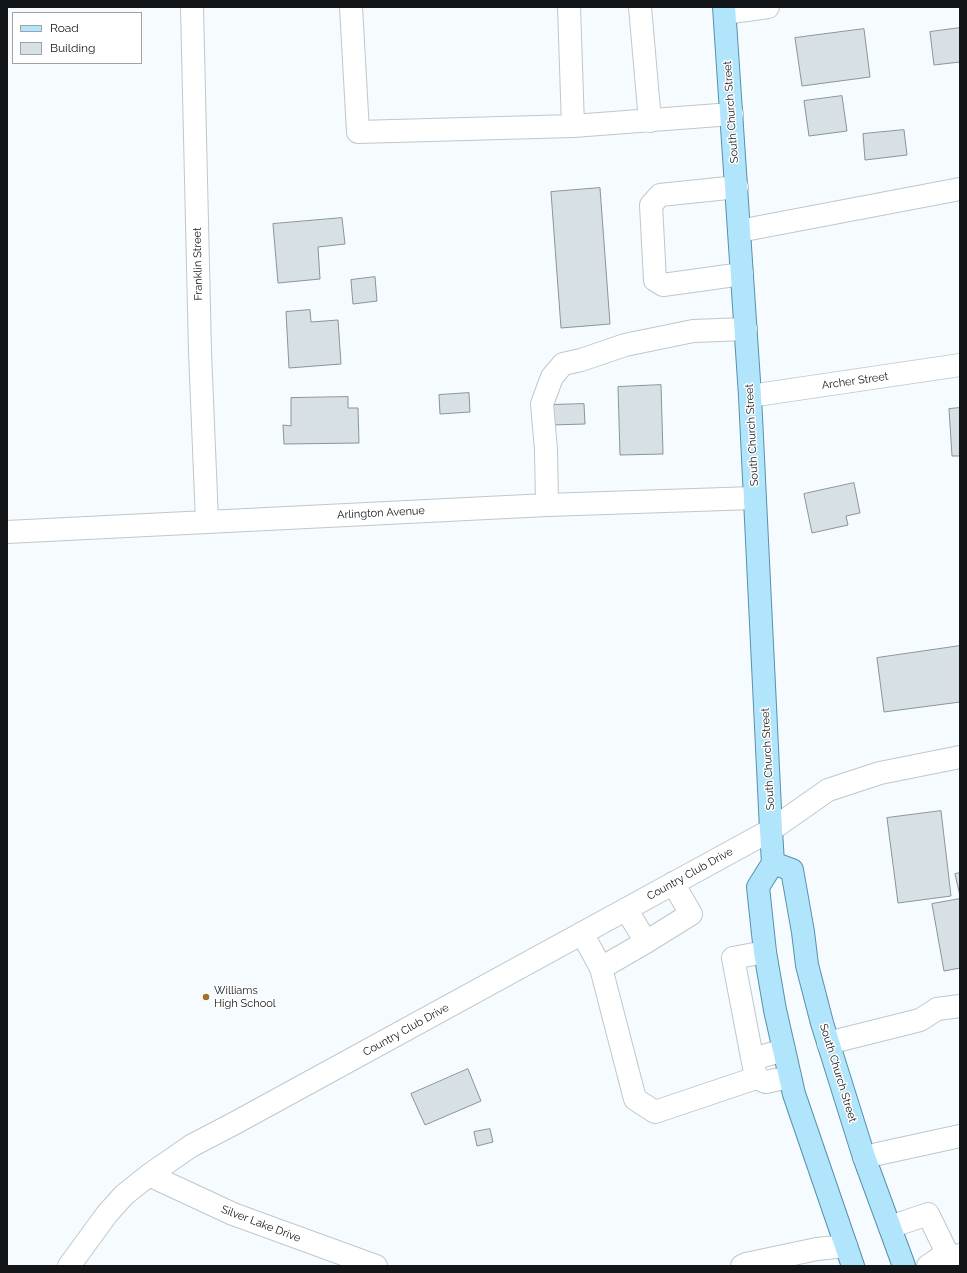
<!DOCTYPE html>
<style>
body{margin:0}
#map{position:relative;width:967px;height:1273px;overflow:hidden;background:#f5fbfe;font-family:Raleway,sans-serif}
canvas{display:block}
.frame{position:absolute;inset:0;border:8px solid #131618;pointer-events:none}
.legend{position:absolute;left:12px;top:12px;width:130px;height:52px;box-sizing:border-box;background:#fff;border:1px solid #a1a2a3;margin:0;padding:5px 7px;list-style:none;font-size:12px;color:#131618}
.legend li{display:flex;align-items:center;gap:8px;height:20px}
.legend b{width:20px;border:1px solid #a1a2a3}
</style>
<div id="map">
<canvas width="967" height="1273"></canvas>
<div class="frame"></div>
<ul class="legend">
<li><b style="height:5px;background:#b0e5fb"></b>Road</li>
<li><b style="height:11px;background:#d6e0e5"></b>Building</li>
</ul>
</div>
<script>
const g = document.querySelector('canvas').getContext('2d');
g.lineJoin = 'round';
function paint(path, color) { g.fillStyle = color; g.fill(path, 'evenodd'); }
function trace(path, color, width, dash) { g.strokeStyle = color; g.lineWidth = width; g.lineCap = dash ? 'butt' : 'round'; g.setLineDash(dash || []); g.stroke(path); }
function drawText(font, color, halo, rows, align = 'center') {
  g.font = font + ' Raleway,sans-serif'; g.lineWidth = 3; g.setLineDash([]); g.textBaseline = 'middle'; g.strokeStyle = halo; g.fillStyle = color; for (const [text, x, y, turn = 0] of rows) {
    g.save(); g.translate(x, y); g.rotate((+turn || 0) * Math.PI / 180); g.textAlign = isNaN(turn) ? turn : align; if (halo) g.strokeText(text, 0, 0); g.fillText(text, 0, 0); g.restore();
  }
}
const building = new Path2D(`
 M960 28V62L934 65 930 32Z
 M864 29 870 77 802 86 795 38Z
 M842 96 847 131 809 136 804 101Z
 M904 130 907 155 865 160 863 134Z
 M600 188 610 324 561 328 551 192Z
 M342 218 345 244 318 247 320 279 278 283 273 224Z
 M375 277 377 301 353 304 351 280Z
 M310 310 311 322 338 320 341 364 289 368 286 312Z
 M661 385 663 454 620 455 618 387Z
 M469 393 470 412 440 414 439 395Z
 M348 397V408H358L359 443 284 444 283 425 291 426V398Z
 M584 404 585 424 551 425V405Z
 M960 408V456H952L949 409Z
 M854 483 860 513 846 516 848 525 812 533 804 494Z
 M960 646V702L884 712 877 658Z
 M941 811 951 896 898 903 887 818Z
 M960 873V896L955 874Z
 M960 899V968L944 971 932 904Z
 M468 1069 481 1101 425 1125 411 1094Z
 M490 1129 493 1142 477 1146 474 1132Z`);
paint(building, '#d6e0e5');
trace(building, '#8b9499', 1);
const minor = new Path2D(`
 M192 7 200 352 207 521
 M351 7 358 132 573 126 732 114
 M569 7 573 126
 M640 7 650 121
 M725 13 768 7
 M737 187 660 195 651 205 655 280 663 285 742 274
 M739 231 960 189
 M750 396 960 365
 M547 505 546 450 542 404 552 377 563 364 581 360 625 345 693 331 746 329
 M7 532 547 505 754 498
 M626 909 646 942 691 914 673 883
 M582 933 601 968
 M646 942 601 968 635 1099 655 1112 756 1078 733 958 765 952
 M828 1043 920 1020 937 1009 960 1006
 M753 1059 784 1050
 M756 1078 766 1082 790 1077
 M864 1157 960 1136
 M149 1175 233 1214 376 1266
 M890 1227 928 1214 949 1257
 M69 1266 107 1214 124 1195 149 1175 191 1146 235 1123 771 830 828 790 880 773 960 757
 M742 1266 746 1264 817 1249 846 1246
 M928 1266 938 1259 960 1255`);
const major = new Path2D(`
 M724 7 750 396 771 830 773 863 758 887 765 952 775 1010 794 1094 853 1266
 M773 863 792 870 803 932 807 965 822 1023 864 1157 904 1266`);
trace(minor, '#bec8cc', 24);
trace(major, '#5791aa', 24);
trace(minor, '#fff', 22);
trace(major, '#b0e5fb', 22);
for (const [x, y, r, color] of [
 [206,997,4,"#9f7324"]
]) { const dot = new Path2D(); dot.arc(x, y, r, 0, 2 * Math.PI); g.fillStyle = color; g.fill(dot); trace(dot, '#fff', 1.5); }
drawText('11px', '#131618', '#fff', [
 ["South Church Street",731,112,-94],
 ["Franklin Street",198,264,-91],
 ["Archer Street",855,381,-8],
 ["South Church Street",752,435,-93],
 ["Arlington Avenue",381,513,-3],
 ["South Church Street",768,759,-93],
 ["Country Club Drive",690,874,-29],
 ["Country Club Drive",406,1030,-29],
 ["South Church Street",838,1073,73],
 ["Silver Lake Drive",261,1224,21]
]);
drawText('11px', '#131618', '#fff', [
 ["Williams",214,991],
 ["High School",214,1004]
], 'left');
</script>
